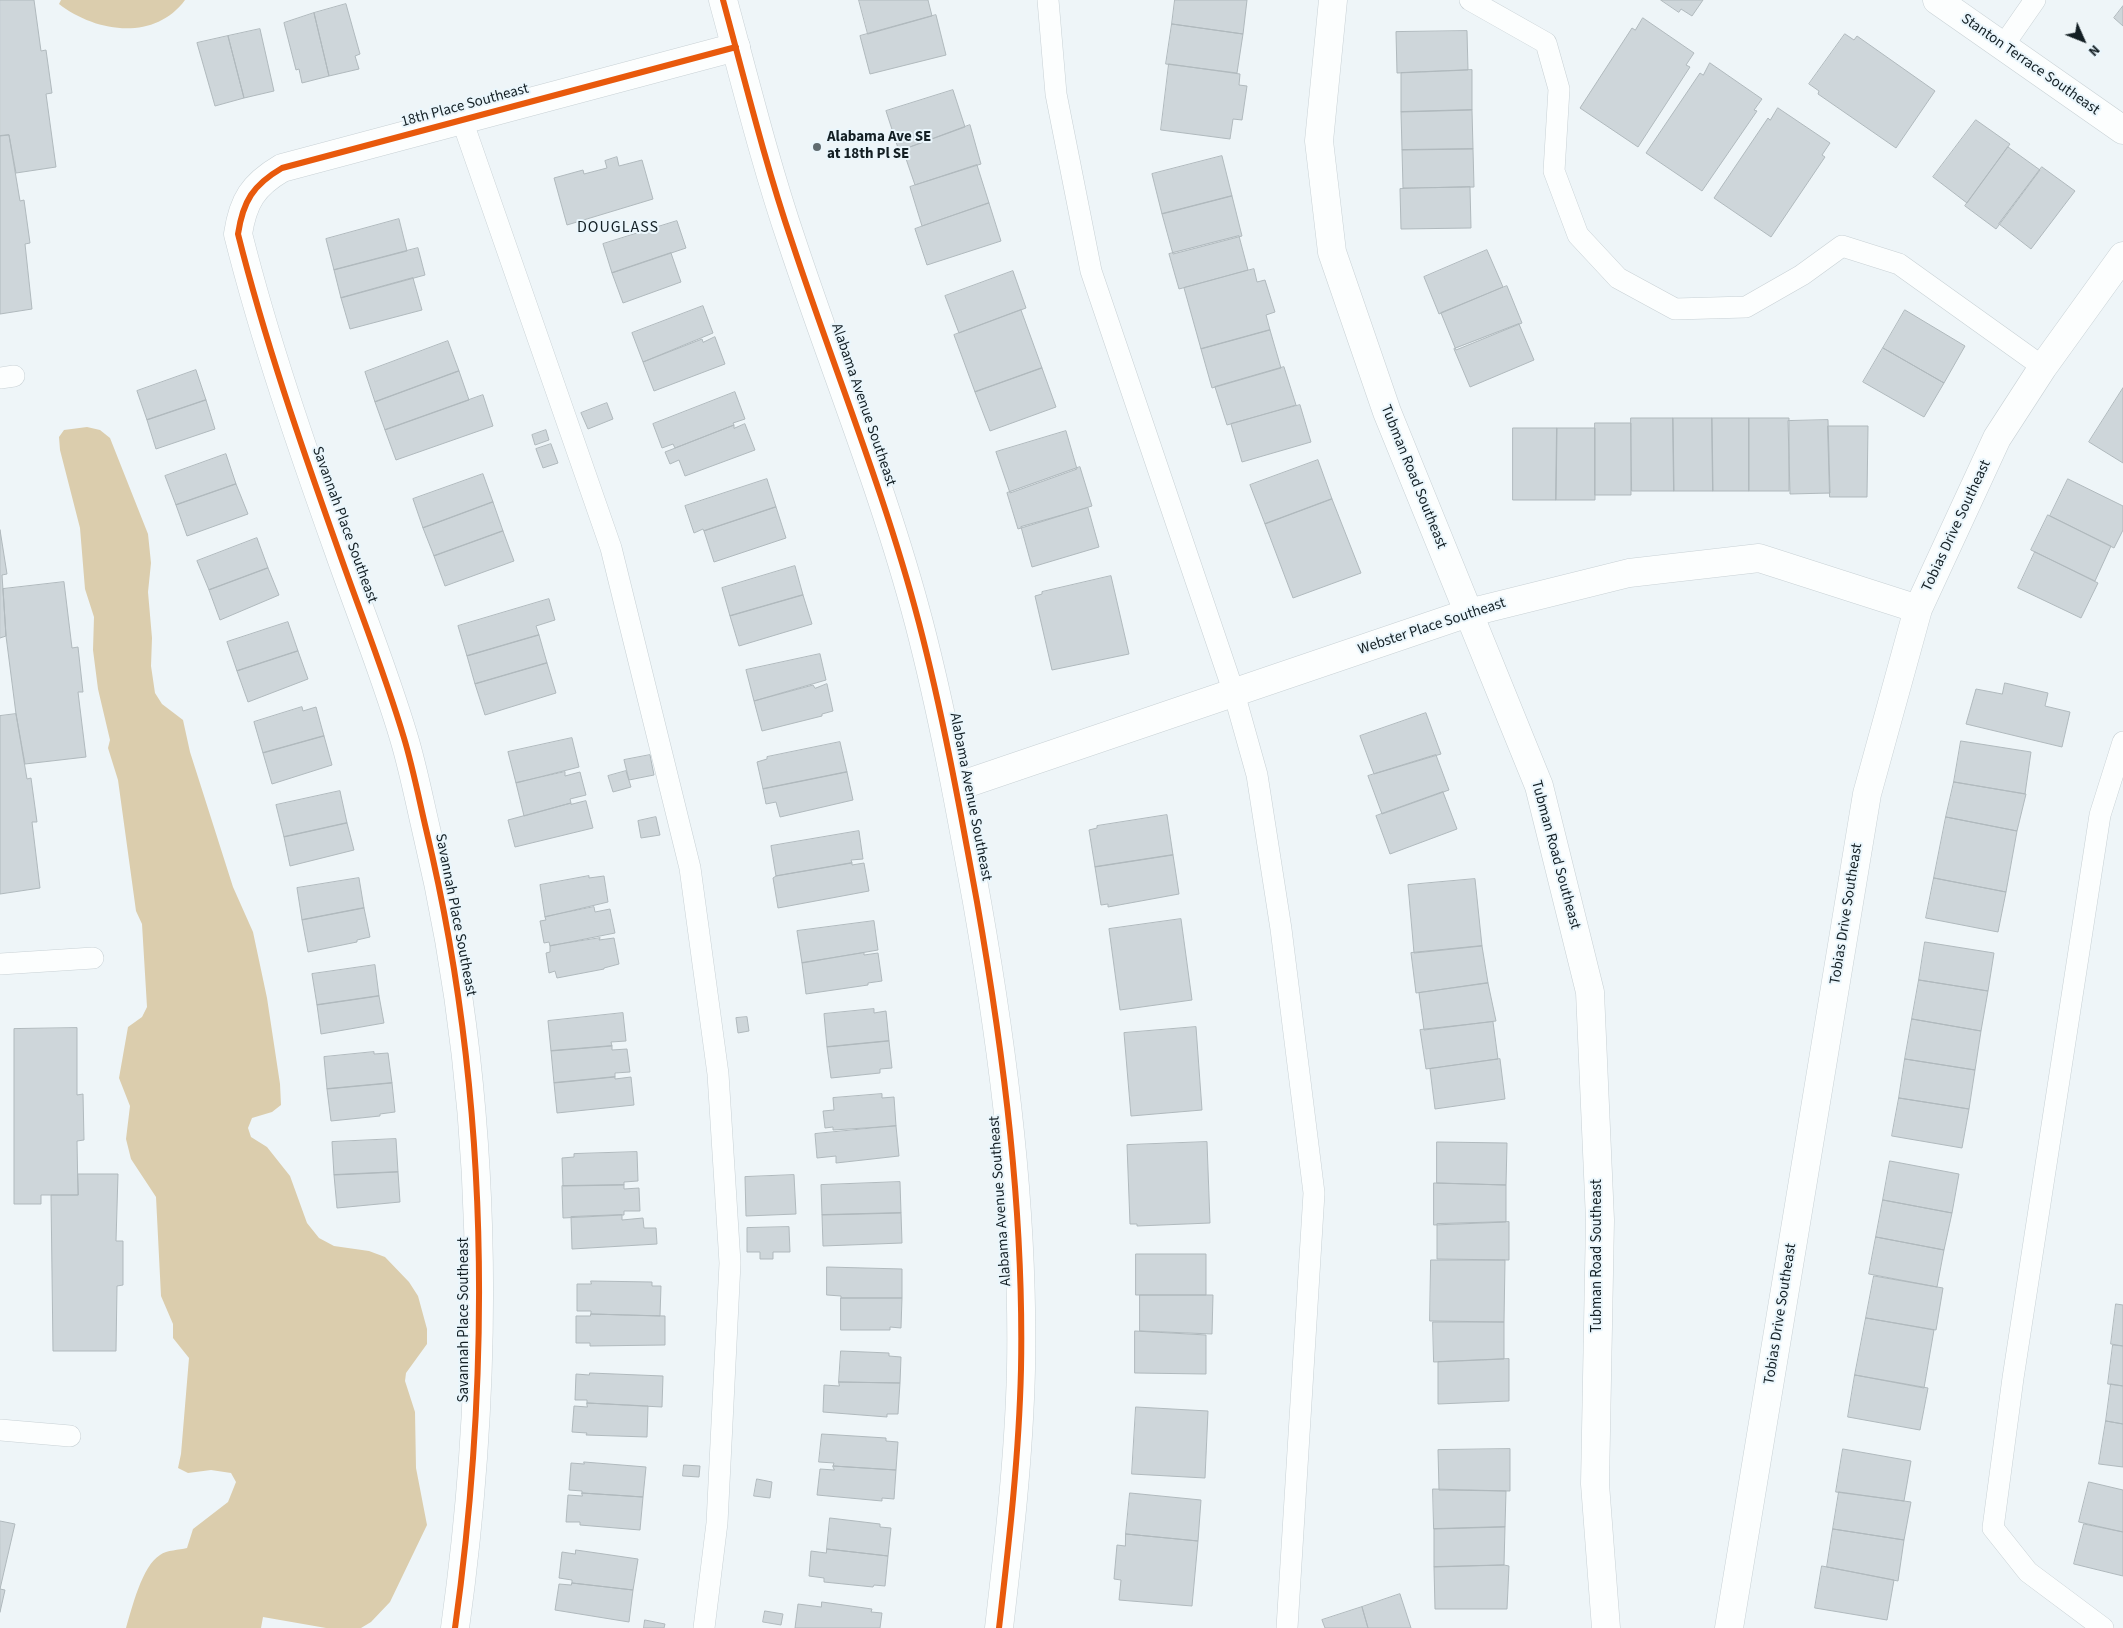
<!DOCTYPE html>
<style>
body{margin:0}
#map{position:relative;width:2123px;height:1628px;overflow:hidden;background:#eef5f8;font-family:"Source Sans 3",sans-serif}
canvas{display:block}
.north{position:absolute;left:2058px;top:15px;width:50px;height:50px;-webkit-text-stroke:4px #eaf6fc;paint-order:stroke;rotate:134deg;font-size:14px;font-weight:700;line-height:20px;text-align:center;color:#131f24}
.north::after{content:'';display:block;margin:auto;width:18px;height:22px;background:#131f24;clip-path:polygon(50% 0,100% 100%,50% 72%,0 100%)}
</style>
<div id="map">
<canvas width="2123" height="1628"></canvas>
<div class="north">N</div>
</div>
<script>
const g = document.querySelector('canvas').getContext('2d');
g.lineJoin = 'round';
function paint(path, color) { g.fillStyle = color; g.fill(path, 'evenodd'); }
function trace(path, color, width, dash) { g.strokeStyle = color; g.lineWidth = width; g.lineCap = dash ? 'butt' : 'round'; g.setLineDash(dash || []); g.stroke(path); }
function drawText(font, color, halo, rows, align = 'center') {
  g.font = font + ' "Source Sans 3",sans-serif'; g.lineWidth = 4; g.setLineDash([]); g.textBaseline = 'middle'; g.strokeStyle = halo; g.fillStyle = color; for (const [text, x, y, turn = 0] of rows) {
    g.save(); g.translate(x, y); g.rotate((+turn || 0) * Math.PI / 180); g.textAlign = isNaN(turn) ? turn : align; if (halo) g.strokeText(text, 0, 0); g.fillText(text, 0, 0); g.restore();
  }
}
paint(new Path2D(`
 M61 0H185C154 42 95 32 59 4Z
 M87 427 100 430 110 438 148 534 151 563 148 592 152 638 151 666 155 693 162 704 183 720 190 752 233 887 253 932 267 998 280 1084 281 1105 272 1112 252 1118 248 1128 251 1137 267 1147 290 1176 307 1223 319 1238 334 1246 369 1251 385 1257 409 1282 418 1296 427 1329V1344L406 1373 405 1381 415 1412 416 1468 427 1525 390 1602 371 1622 361 1628H326L263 1617 261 1628H126C132 1608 142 1566 160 1555 167 1550 179 1550 187 1548L193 1529 228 1502 236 1482 231 1473 211 1470 188 1473 178 1468 181 1454 189 1358 173 1338V1324L161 1296 156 1197 131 1159 126 1139 130 1106 119 1078 128 1027 142 1017 147 1007 142 924 136 911 118 780 108 748 110 740 98 689 93 650 94 617 85 589 80 528 60 450 59 437 64 430Z`), '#dbcdad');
const building = new Path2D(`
 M0 0H34L41 51 46 50 52 93 46 94 56 167 16 173 9 135 0 136Z
 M859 0H928L932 16 868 34Z
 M1175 0H1247L1243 34 1172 24Z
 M1661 0H1703L1692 16 1681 9 1679 12Z
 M346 4 360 54 355 56 359 69 329 76 314 13Z
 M2123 6V26L2114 18Z
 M314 13 329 76 302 83 299 69 296 70 284 23Z
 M936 15 946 55 870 74 860 36Z
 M1643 18 1694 53 1686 65 1690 67 1638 147 1580 108 1632 28 1635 30Z
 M1172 24 1243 34 1237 73 1166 64Z
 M260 29 274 91 244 98 228 36Z
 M1467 31 1468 70 1397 73 1396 32Z
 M1845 34 1854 40 1857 36 1935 91 1896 148 1818 94 1819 91 1809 84Z
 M228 36 244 98 215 106 197 43Z
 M1710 63 1762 99 1754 110 1757 111 1702 191 1646 153 1700 73 1703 75Z
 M1169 64 1240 74 1239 85 1247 86 1242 120 1233 119 1230 139 1161 130Z
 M1472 70V110L1401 112V73Z
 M953 90 965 127 899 151 886 111Z
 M1778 108 1830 143 1822 155 1825 157 1771 237 1714 198 1768 118 1770 120Z
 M1472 110 1473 149 1402 150 1401 112Z
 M1976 120 2010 144 1967 203 1933 177Z
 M970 125 981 164 915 185 903 150Z
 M9 135 20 201 24 200 30 243 25 244 32 309 0 314V136Z
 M2008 147 2040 170 1996 229 1965 206Z
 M1473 149 1474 187 1403 188 1402 150Z
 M1222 156 1232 196 1162 214 1152 174Z
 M617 157 619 166 642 160 653 199 567 225 554 178 583 170 584 174 607 168 605 161Z
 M977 165 989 203 922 226 910 187Z
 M2042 167 2075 191 2031 249 1999 224Z
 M1470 187 1471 228 1401 229 1400 189Z
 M1232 196 1242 236 1173 254 1162 214Z
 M989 203 1001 241 927 265 915 229Z
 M399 219 407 251 334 270 326 239Z
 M677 221 686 248 612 273 603 244Z
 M1239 236 1248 270 1179 289 1169 254Z
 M418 248 425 275 341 298 334 270Z
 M1487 250 1503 287 1439 314 1424 277Z
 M671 253 681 282 623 303 612 273Z
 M1254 269 1257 282 1265 280 1275 312 1266 315 1270 330 1201 349 1184 288Z
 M1013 271 1026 308 959 333 945 296Z
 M413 278 422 310 350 329 341 298Z
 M1507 286 1522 323 1456 350 1441 313Z
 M703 306 713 333 643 362 632 333Z
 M1021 310 1042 368 975 392 954 335Z
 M1905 310 1965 346 1944 383 1883 348Z
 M1519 324 1534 360 1470 387 1454 349Z
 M1270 330 1281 368 1212 388 1201 349Z
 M715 337 725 364 654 391 643 362 702 339 703 342Z
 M448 341 459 371 375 402 365 372Z
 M1883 348 1944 383 1924 417 1863 382Z
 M1284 367 1296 405 1227 425 1215 387Z
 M1042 368 1056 407 990 431 975 392Z
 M196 370 206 400 147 420 137 391Z
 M459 371 469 400 385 430 375 402Z
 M2123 388V463L2089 442Z
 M735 392 745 419 733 423 734 425 675 448 673 444 662 448 653 424Z
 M483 395 493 426 396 460 385 430Z
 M206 400 215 429 156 449 147 420Z
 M607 403 613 419 588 429 581 413Z
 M1300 405 1311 442 1242 462 1231 424Z
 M1631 418H1673L1674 491H1632Z
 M1673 418H1712L1713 491H1674Z
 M1712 418H1749V491H1713Z
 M1749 418H1789V491H1749Z
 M1828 420 1830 493 1790 494 1788 421Z
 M1595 423H1631V495H1595Z
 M745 424 755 450 685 476 679 460 670 464 665 452 734 425V428Z
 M1828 426H1868L1867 497H1830Z
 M1513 428H1557L1556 500H1513Z
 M1557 428H1595V500H1556Z
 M546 430 549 440 535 445 532 435Z
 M1066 431 1077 469 1010 493 996 452Z
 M551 444 558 463 543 468 536 449Z
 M226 454 236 484 176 505 165 476Z
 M1318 460 1332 499 1265 524 1250 485Z
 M1080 467 1092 506 1018 529 1007 493Z
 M483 474 493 502 423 528 413 499Z
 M767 479 776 507 704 531 703 529 694 533 685 506Z
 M2068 479 2123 506V530L2114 548 2050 516Z
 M236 484 248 514 187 536 176 505Z
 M1332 499 1361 573 1293 598 1265 524Z
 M493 502 503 531 434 556 423 528Z
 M776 507 786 538 714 562 704 531Z
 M1088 508 1099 547 1032 567 1021 527Z
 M2048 515 2111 546 2095 581 2031 550Z
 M0 530 7 574 2 575 6 636 0 638Z
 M503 531 514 561 445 586 434 556Z
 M257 538 268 568 209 590 197 561Z
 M2035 552 2098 583 2081 618 2018 588Z
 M795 566 803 595 730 616 722 588Z
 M268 568 279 595 220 620 209 590Z
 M1111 576 1129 654 1052 670 1035 596 1042 594V592Z
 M64 582 72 648 78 647 83 692H78L86 757 25 764 16 714 6 636 3 589Z
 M803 595 812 624 739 646 730 616Z
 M549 599 555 620 536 626 539 635 467 656 458 626Z
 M288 622 298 651 237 671 227 642Z
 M539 635 547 663 475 684 467 656Z
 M298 651 308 679 248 702 237 671Z
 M820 654 826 680 754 701 746 670Z
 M547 663 556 693 485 715 475 684Z
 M2005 683 2048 693 2045 706 2070 712 2062 747 1966 724 1976 689 2002 694Z
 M827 684 833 711 822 714V716L762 731 754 701 813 685 815 688Z
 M302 707 303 711 316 707 324 736 263 753 254 722Z
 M1426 713 1441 754 1374 774 1360 736Z
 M16 714 27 779 31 778 37 822H32L40 888 0 894V716Z
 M324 736 332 765 272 784 263 753Z
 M572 738 579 767 516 783 508 752Z
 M1961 741 2031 752 2025 794 1954 782Z
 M840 742 847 772 763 789 757 762 767 759V757Z
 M650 755 654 775 629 780 624 760Z
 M1436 755 1449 790 1382 814 1368 776Z
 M626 771 631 787 613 792 608 776Z
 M565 772V776L580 772 586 795 570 799 571 803 524 816 516 783Z
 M847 772 853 800 780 817 776 802 766 804 763 789Z
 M1954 782 2026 794 2017 831 1946 817Z
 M340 791 347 823 284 837 276 805Z
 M1443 792 1457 829 1390 854 1376 816Z
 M586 801 593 828 515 847 508 820 571 803V804Z
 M1167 815 1173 855 1095 867 1089 830 1097 828V826Z
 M656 817 660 835 641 838 638 821Z
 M1946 817 2017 831 2006 892 1934 878Z
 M347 823 354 850 290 866 284 837Z
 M859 831 863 859 851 860 852 863 776 876 771 846Z
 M1173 855 1179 894 1108 907V904L1101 905 1095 867Z
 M852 863V865L864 863 869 891 778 908 773 878 776 876Z
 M589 876V878L604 876 608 902 545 917 540 885Z
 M359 878 364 908 302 920 297 888Z
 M1934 878 2006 892 1998 932 1926 918Z
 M1475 879 1482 946 1414 953 1408 885Z
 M594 907 595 912 610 909 615 933 550 946 549 942 544 943 540 921 546 920 545 917Z
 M364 908 370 937 357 940V942L308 952 302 920Z
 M1181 919 1192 1000 1120 1010 1109 929Z
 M874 921 878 950 802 963 797 931Z
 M600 938 599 940 614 938 619 964 604 968V969L557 978 555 971 549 973 546 953 550 952V946Z
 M1925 942 1994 953 1988 991 1919 980Z
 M1482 946 1488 983 1416 993 1411 953Z
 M864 953V955L878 953 882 981 868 983V985L806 994 802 963Z
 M375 965 379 996 317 1005 312 974Z
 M1919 980 1988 991 1981 1031 1912 1019Z
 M1488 983 1496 1021 1424 1030 1419 993Z
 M379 996 384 1023 321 1034 317 1005Z
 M874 1009V1013L886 1011 889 1041 827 1047 824 1014Z
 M623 1013 626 1041 611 1042 612 1046 551 1051 548 1021Z
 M747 1017 749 1031 738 1033 736 1018Z
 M1912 1019 1981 1031 1975 1070 1905 1059Z
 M1493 1022 1498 1059 1426 1069 1420 1030Z
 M1196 1027 1202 1110 1131 1116 1124 1033Z
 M77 1028V1095L83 1094 84 1140 77 1141 78 1195H41V1204H14V1029Z
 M889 1041 892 1068 880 1069V1073L831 1078 827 1047Z
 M612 1046V1050L627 1049 630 1072 615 1073V1077L554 1083 551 1051Z
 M374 1052V1054L388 1053 392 1083 327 1089 324 1057Z
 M1500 1059 1505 1099 1435 1109 1430 1069Z
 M1905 1059 1975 1070 1969 1109 1899 1098Z
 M615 1077V1079L631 1077 634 1105 557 1113 554 1083Z
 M392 1083 395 1112 380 1114V1116L331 1121 327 1089Z
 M882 1094V1098L894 1097 896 1126 833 1130V1127L825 1128 823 1111 834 1110 833 1098Z
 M1899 1098 1969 1109 1962 1148 1892 1136Z
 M896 1126 899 1156 836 1163V1156L817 1158 815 1134Z
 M396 1139 398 1172 334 1175 332 1142Z
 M1207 1142 1210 1223 1137 1226V1224H1130L1127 1145Z
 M1437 1142 1507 1143 1506 1185 1437 1183Z
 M637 1152 638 1181 624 1182V1185L563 1186 562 1158 574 1157V1154Z
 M1890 1161 1959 1174 1952 1213 1883 1200Z
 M398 1172 400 1202 337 1208 334 1175Z
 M78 1174H118L116 1241H123V1285L117 1286 116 1351H53L51 1195H78Z
 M794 1175 796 1214 746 1216 745 1177Z
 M900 1182 901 1213 822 1215 821 1185Z
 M1434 1183 1506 1185V1222L1434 1225Z
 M624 1185V1189L639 1188 640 1211H624V1215H622L563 1218 562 1186Z
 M1883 1200 1952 1213 1944 1250 1876 1237Z
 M901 1213 902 1243 823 1246 822 1215Z
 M622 1215V1220L643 1218 644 1228H656L657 1244 572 1249 571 1217Z
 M1509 1222V1260L1437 1259V1224Z
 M789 1227 790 1252H773V1259H760V1252H747V1228Z
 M1876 1237 1944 1250 1937 1287 1869 1274Z
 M1136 1254H1206V1295H1136Z
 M1431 1260H1505L1504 1322 1430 1321Z
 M827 1267 902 1269V1298H841V1296L827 1295Z
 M1874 1276 1943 1288 1936 1330 1866 1318Z
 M591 1281 652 1282V1286H661L660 1316 591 1314V1311H577V1284H591Z
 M1140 1295H1213L1212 1334 1140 1331Z
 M841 1298H902L901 1328 890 1327V1330H841Z
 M2116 1304 2123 1305V1346L2111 1344Z
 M591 1314 665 1316V1345L590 1346V1343H576V1316H590Z
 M1866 1318 1934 1330 1924 1388 1855 1375Z
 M1433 1322H1504V1359L1434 1362Z
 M1135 1331 1206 1335V1374L1135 1373Z
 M2113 1345 2123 1346V1386L2108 1384Z
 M841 1351 889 1353V1356L901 1357 900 1383 839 1382Z
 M1509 1359V1401L1438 1404V1362Z
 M590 1373 663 1376 662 1407 587 1403V1400H575L576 1374 589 1375Z
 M1855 1375 1928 1388 1920 1430 1848 1417Z
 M839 1382 900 1383 898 1414H887V1417L823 1412 824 1385 839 1386Z
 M2111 1384 2123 1386V1424L2106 1421Z
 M587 1403 648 1406 647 1437 586 1435 587 1433 572 1432 574 1406 587 1407Z
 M1136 1407 1208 1411 1205 1478 1132 1474Z
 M2106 1421 2123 1424V1467L2099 1464Z
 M822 1434 886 1438V1441L898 1442 896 1470 833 1466 834 1463 819 1462Z
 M1510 1449V1491L1439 1490 1438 1450Z
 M1843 1449 1911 1461 1904 1501 1836 1492Z
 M584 1462 646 1467 643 1497 582 1493V1491L569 1490 571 1463 584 1464Z
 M684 1465 700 1466 699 1477 683 1476Z
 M833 1466 896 1470 894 1499 882 1498V1501L817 1495 820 1469 834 1470Z
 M757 1479 772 1482 770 1498 754 1496Z
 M2089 1482 2123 1490V1532L2079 1522Z
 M1433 1489 1506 1491 1505 1527 1434 1529Z
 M1839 1492 1911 1502 1904 1540 1833 1529Z
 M582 1493 643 1497 640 1530 580 1525V1522H566L568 1495 582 1496Z
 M1130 1493 1201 1500 1198 1541 1126 1534Z
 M830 1518 880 1524V1527L891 1528 888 1556 827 1549Z
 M0 1521 15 1524 0 1589 5 1590 0 1612Z
 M2084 1524 2123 1532V1576L2074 1564Z
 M1505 1527 1504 1565 1434 1567V1529Z
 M1833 1529 1904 1540 1898 1581 1827 1567Z
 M1126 1534 1198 1541 1192 1606 1119 1600 1121 1580 1114 1579 1117 1545 1125 1546Z
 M827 1549 888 1556 885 1586 874 1585 873 1587 824 1582V1578L809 1576 811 1551 826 1553Z
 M576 1550 638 1559 633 1590 572 1583V1580L559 1578 562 1552 575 1554Z
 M1504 1565 1509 1566 1507 1609H1435L1434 1567Z
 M1822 1566 1894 1580 1887 1620 1815 1608Z
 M572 1583 633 1590 629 1622 555 1610 559 1584 571 1585Z
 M1400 1594 1411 1628H1368L1362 1607Z
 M822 1602 872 1609 871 1612 882 1613 880 1628H795L798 1604 821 1607Z
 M1362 1607 1368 1628H1325L1322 1620Z
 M765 1611 783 1614 781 1625 763 1622Z
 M645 1620 665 1624 664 1628H644Z`);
paint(building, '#ced6da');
trace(building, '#b0b9bd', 1);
const lane = new Path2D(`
 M1048 0 1056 94 1091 271 1234 693 1257 775 1281 929 1314 1193 1287 1628
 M1470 0 1546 43 1559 89 1554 171 1578 235 1618 278 1675 309 1746 307 1802 275 1842 246 1899 264 2043 367
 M2003 46 2035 0
 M462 120 611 548 690 868 718 1074 730 1263 717 1523 704 1628
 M0 378 14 376
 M0 964 93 958
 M0 1430 70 1436
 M2103 1628 2028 1572 1993 1528 2013 1378 2100 815 2123 742`);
const street = new Path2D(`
 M1333 0 1319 141 1332 252 1387 412 1539 786 1590 992 1600 1220 1595 1484 1606 1628
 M1937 0 2123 130
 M956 787 1468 613 1629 573 1759 558 1918 609
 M455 1628C492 1362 489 1091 426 829 419 799 413 768 404 738 385 674 360 612 338 549 301 445 265 341 238 234 243 201 253 185 282 168L736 47
 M1729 1628 1867 794 1918 609 1997 438 2043 367 2123 256`);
const secondary = new Path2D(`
 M723 0C745 81 765 163 792 242 834 369 885 493 919 623 943 715 960 809 977 902 1004 1056 1024 1213 1021 1369 1019 1456 1009 1542 999 1628`);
trace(lane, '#c8d1d5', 22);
trace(street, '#c8d1d5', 29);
trace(secondary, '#c8d1d5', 29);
trace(lane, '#fcfefe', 21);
trace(street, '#fcfefe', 28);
trace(secondary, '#fcfefe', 28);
trace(new Path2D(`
 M723 0C745 81 765 163 792 242 834 369 885 493 919 623 943 715 960 809 977 902 1004 1056 1024 1213 1021 1369 1019 1456 1009 1542 999 1628
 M455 1628C492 1362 489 1091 426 829 419 799 413 768 404 738 385 674 360 612 338 549 301 445 265 341 238 234 243 201 253 185 282 168L736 47`), '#e8590c', 6);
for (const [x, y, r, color] of [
 [817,147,5,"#606a6e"]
]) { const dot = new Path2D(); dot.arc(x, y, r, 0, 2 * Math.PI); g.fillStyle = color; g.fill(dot); trace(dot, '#eaf6fc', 2); }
drawText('15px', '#131f24', '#eaf6fc', [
 ["Stanton Terrace Southeast",2030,65,35],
 ["18th Place Southeast",465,106,-15],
 ["Alabama Avenue Southeast",863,405,71],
 ["Tubman Road Southeast",1413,477,68],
 ["Savannah Place Southeast",344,525,70],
 ["Tobias Drive Southeast",1957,526,-65],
 ["Webster Place Southeast",1432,627,-18],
 ["Alabama Avenue Southeast",970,797,79],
 ["Tubman Road Southeast",1555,855,75],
 ["Tobias Drive Southeast",1847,914,-81],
 ["Savannah Place Southeast",455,915,79],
 ["Alabama Avenue Southeast",1001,1201,-94],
 ["Tubman Road Southeast",1598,1256,-90],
 ["Tobias Drive Southeast",1781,1314,-81],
 ["Savannah Place Southeast",465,1320,-90]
]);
drawText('bold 15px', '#131f24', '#eaf6fc', [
 ["Alabama Ave SE",827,138],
 ["at 18th Pl SE",827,155]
], 'left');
g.letterSpacing = '1px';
drawText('16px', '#131f24', '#eaf6fc', [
 ["DOUGLASS",618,228]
]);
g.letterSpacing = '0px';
</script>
